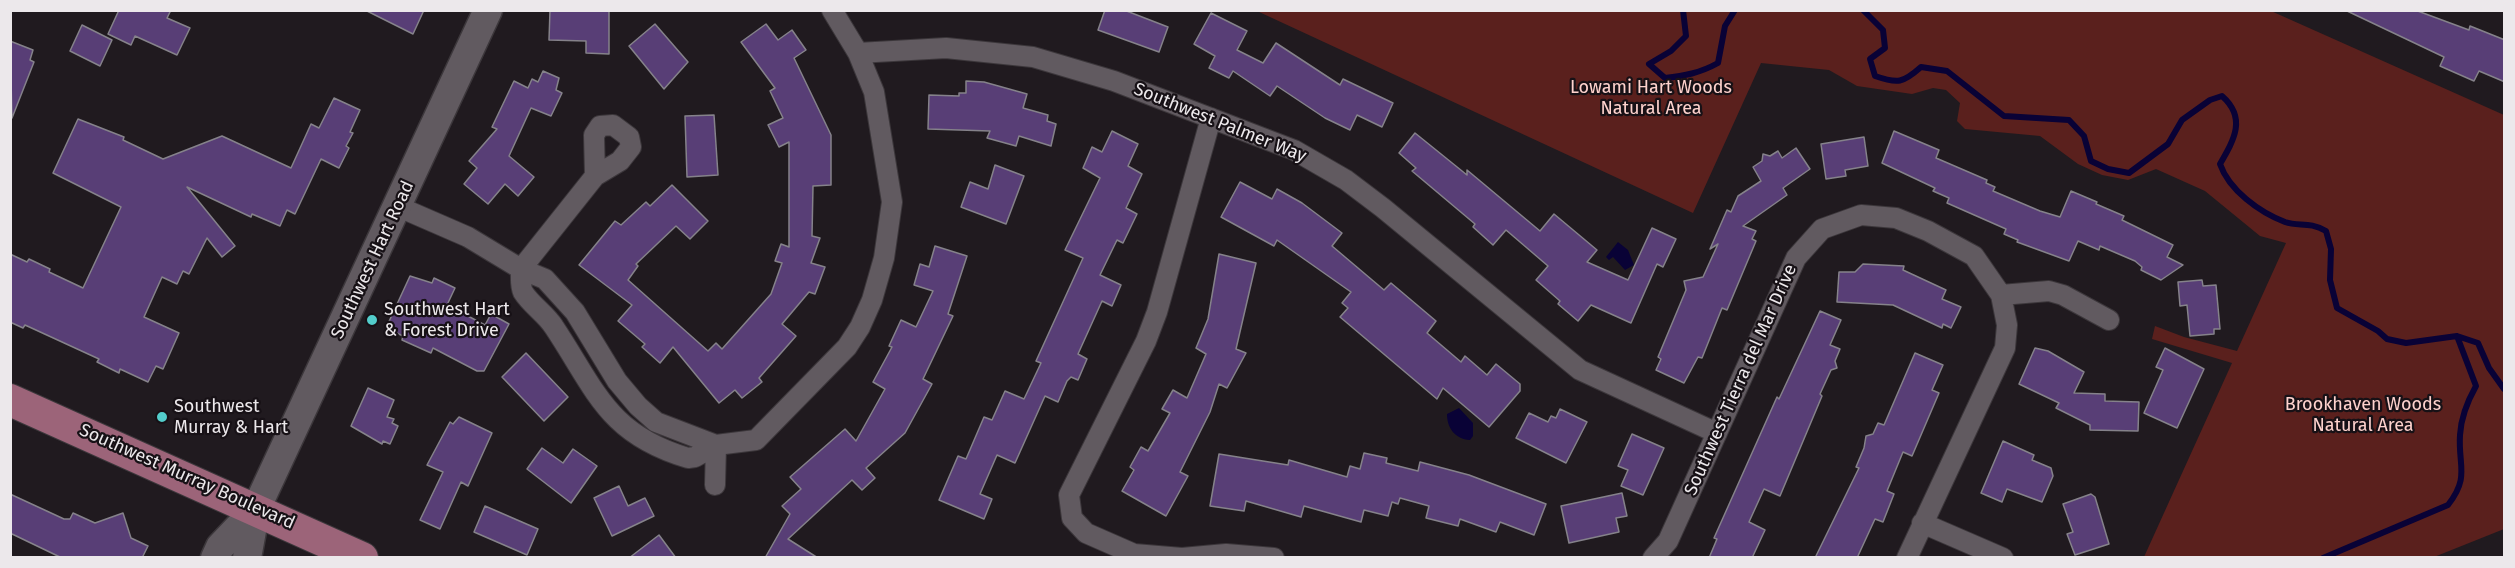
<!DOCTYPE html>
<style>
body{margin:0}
#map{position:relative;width:2515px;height:568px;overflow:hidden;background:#201a1f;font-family:"Fira Sans",sans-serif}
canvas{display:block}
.frame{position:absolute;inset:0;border:12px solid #ece8eb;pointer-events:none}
</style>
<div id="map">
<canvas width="2515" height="568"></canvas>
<div class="frame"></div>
</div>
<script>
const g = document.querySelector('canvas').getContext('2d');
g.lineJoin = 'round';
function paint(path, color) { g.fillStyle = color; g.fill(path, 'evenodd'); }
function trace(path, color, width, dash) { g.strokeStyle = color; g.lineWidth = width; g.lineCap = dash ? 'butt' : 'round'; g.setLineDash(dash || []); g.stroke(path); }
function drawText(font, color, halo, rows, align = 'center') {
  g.font = font + ' "Fira Sans",sans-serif'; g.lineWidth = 4.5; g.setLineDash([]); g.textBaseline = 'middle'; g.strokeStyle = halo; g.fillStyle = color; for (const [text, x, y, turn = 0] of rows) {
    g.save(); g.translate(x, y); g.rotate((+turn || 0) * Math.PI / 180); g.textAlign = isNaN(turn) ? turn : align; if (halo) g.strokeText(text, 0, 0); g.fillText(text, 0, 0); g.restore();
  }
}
paint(new Path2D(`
 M1257 11H2271L2504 115V529L2434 557H2144L2232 363 2152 339 2155 326 2184 337 2237 351 2286 243 2260 236 2205 191 2156 169 2128 180 2102 175 2078 164 2040 136 1965 129 1957 121 1960 103 1946 90 1933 88 1912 94 1857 86 1829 70 1761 63 1693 213Z`), '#5a201d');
paint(new Path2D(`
 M1618 242 1628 250 1634 265 1625 270 1613 257 1609 260 1606 257Z
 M1459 408 1473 423V436L1470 440C1455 439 1447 428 1447 414Z`), '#090236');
trace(new Path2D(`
 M1683 10 1686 36 1671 51 1649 64 1665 78C1684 76 1700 73 1718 63L1725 26 1735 10
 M1863 10 1883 30 1885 48 1870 59 1875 76C1898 84 1903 83 1921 67L1947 71 2004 116 2069 120 2084 136 2091 161 2108 169 2129 173 2168 144 2182 120 2210 100 2222 96C2247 118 2234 140 2220 164 2229 190 2259 212 2285 222 2299 227 2309 221 2326 231L2331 249 2330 280 2337 308 2378 331 2387 339 2406 343 2457 336 2478 343 2489 368 2504 389
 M2323 558 2448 505C2470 477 2458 466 2460 435 2461 417 2467 402 2476 386L2457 336`), '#090236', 6);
const building = new Path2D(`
 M119 10H171L167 18 190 28 177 55 135 36 131 45 108 34Z
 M365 10H424L413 34Z
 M550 10H609V54L586 53V41L549 40Z
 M1105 10H1124L1168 27 1159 52 1098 30Z
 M2345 10H2415L2469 30 2470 26 2505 40V82L2479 71 2474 81 2440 66 2444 57Z
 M1211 13 1247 31 1237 50 1263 63 1276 43 1340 85 1343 79 1393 103 1382 127 1357 115 1350 130 1325 118 1277 86 1270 96 1233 71 1229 78 1209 68 1215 56 1194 44Z
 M655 24 688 62 664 89 629 46Z
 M766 24 778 40 792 30 806 50 794 58 831 135V185L813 186 812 236 820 238 811 263 825 267 815 294 809 292 782 324 796 336 759 378 762 382 742 398 735 390 719 403 673 347 660 363 642 347 645 344 618 321 632 305 579 265 615 221 621 225 646 202 650 206 672 185 708 221 690 239 676 226 636 264 638 266 628 280 708 351 716 343 722 349 771 294 782 263 775 261 781 244 789 247V142L779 147 768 125 783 118 770 91 775 88 741 42Z
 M82 25 112 40 100 66 70 51Z
 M10 41 33 50 30 60 34 62 12 118Z
 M543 71 559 78 556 90 562 93 551 116 531 108 509 156 534 177 518 196 505 184 488 204 464 184 477 168 469 161 497 129 492 127 514 81 528 88 532 79 538 82Z
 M966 81 984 82 1027 94 1023 108 1048 115 1047 121 1056 124 1051 146 1019 136 1016 146 987 138 990 131 928 129 929 95 959 96V93H966Z
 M334 98 360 110 350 132 353 133 346 146 349 148 339 168 321 159 295 214 287 210 280 226 252 214 251 217 187 187 235 246 222 257 207 238 189 274 183 271 177 284 162 277 144 317 179 333 163 369 156 366 148 382 120 369 119 373 97 362 99 359 25 325 23 328 10 322V254L27 262 29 259 50 269 49 272 83 288 121 207 53 173 78 119 124 137 123 140 163 159 222 136 291 168 311 124 319 128Z
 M714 115 718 175 687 177 685 116Z
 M1112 131 1138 144 1128 166 1142 174 1126 208 1137 214 1123 243 1117 240 1100 275 1121 285 1112 306 1102 301 1078 354 1087 359 1078 380 1071 377 1067 381 1058 402 1045 396 1015 463 997 455 980 494 992 499 984 519 939 500 958 456 966 459 984 417 992 420 1005 391 1024 399 1041 363 1036 361 1083 258 1065 250 1100 178 1083 168 1092 147 1102 152Z
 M1894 131 1939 150 1936 158 1987 180 1986 183 1995 187 1993 191 2040 211 2060 217 2071 191 2097 202 2096 204 2124 216 2122 220 2173 245 2167 257 2183 265 2161 280 2141 270 2142 267 2135 261 2100 246 2099 250 2078 241 2069 261 2017 242 2018 240 2004 234 2006 229 1947 203 1949 198 1933 191 1935 188 1882 163Z
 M1415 133 1467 175V170L1540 231 1554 214 1597 250 1587 262 1628 280 1652 228 1676 239 1663 267 1657 264 1631 323 1591 305 1578 321 1558 304 1560 301 1536 280 1548 266 1506 230 1493 245 1473 227 1475 224 1412 171 1416 168 1399 153Z
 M1864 137 1868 166 1845 170 1846 176 1826 179 1821 144Z
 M1796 148 1810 169 1783 188 1787 195 1743 226 1756 231 1752 239 1756 241 1727 310 1722 308 1702 358 1698 357 1684 383 1656 370 1661 359 1658 357 1686 290 1684 281 1703 277 1718 244 1710 249 1727 210 1731 212 1738 196 1761 181 1753 167 1762 161 1763 154 1770 156 1778 151 1782 158Z
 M995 165 1024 176 1006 224 961 207 970 182 988 189Z
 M1240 182 1272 199 1277 189 1302 203 1342 233 1332 246 1384 290 1391 283 1436 321 1427 333 1461 362 1465 356 1487 375 1496 364 1520 384V391L1489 427 1443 388 1437 399 1340 317 1348 308 1342 303 1351 292 1277 240 1274 246 1221 217Z
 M935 246 967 256 948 314 953 316 923 379 932 384 905 433 866 468 875 478 862 490 852 480 788 539 818 558H765L790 514 782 506 801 489 790 477 845 429 856 441 885 389 873 382 892 347 889 346 901 320 916 327 933 291 914 285 920 264 929 267Z
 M1219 254 1256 263 1236 349 1246 353 1227 388 1219 384 1210 412 1180 472 1188 476 1166 516 1122 491 1134 470 1130 467 1141 447 1148 451 1170 413 1162 409 1173 390 1187 398 1206 354 1196 348 1208 319Z
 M1863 264 1904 266 1903 270 1946 290 1942 299 1961 307 1951 328 1943 324 1942 328 1893 305 1837 302 1839 272H1855Z
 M410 276 432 283 434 278 455 288 447 305 485 325 491 314 509 324 484 371H477L433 348 431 353 402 340 403 336 386 328Z
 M2202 280 2203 286 2216 285 2220 329H2214V334L2190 336 2187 305 2180 306 2178 282Z
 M1820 311 1841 320 1830 345 1840 349 1835 361 1837 368 1831 370 1820 394 1822 396 1780 496 1764 489 1749 522 1765 530 1752 558H1709L1717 539 1714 538 1777 397 1779 399Z
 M2035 348 2048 351 2084 372 2074 393 2105 394V401L2139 402 2138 431 2090 430V425L2056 408 2059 403 2019 384Z
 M2165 348 2204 369 2177 428 2144 413 2163 370 2156 367Z
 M526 353 568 397 544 421 502 377Z
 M1915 353 1943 365 1932 390 1939 393 1912 456 1903 452 1887 491 1894 494 1883 522 1875 519 1857 558H1815L1859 468 1856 467 1864 448 1866 436 1873 434 1878 423 1884 425Z
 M368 388 394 400 387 417 394 419 392 423 398 426 390 444 383 441 382 444 351 426Z
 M1560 409 1587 422 1566 463 1516 438 1529 413 1548 422 1551 416 1556 418Z
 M459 417 492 433 468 486 461 482 440 529 420 520 443 472 427 465 450 422 453 424Z
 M1632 434 1664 448 1643 495 1621 486 1628 470 1618 466Z
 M2003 441 2034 455 2032 460 2051 468 2053 476 2042 502 2007 489 2002 502 1981 493Z
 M542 448 563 463 573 449 597 466 571 503 527 469Z
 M1364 453 1387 458 1386 463 1418 471 1420 462 1469 475 1546 504 1534 535 1500 522 1496 532 1460 519 1458 526 1426 518 1429 506 1400 498 1398 504 1392 502 1388 516 1364 510 1361 522 1304 506 1301 517 1246 501 1244 511 1210 506 1219 454 1288 465 1289 460 1347 477 1350 466 1360 469Z
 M619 486 628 506 645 498 654 516 612 536 594 498Z
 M1622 493 1627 516 1616 518 1619 532 1569 543 1561 506Z
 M10 494 64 519H70L73 513 95 523 123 513 131 538 148 546 142 558H62L10 533Z
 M2091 494 2095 497 2109 544 2075 555 2067 534 2073 532 2063 504Z
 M485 506 538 529 527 555 474 532Z
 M659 535 676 558H629Z`);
paint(building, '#583e76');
trace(building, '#85828a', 1.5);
const street = new Path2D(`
 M858 53 946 48 1033 57 1114 81 1294 150 1346 180 1383 208 1580 370 1717 433
 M613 125 629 137 631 147 620 161 595 176 594 135 600 126Z
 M399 207 468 237 521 269 545 279 575 312 617 381 638 406 656 422 716 445
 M521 269C521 275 520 286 523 292 531 305 546 314 554 327 596 390 607 434 688 458L695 457 716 445 756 440 847 347 860 327 872 300 884 258 892 202 874 92 858 53 832 10
 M521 269 595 176
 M2001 295 2049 291 2063 295 2109 320
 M715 485 716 445
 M1922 523 2003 558
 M1182 558 1134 554 1086 533 1072 518 1069 495 1146 341 1157 312 1211 118
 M1182 558 1226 554 1274 558
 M1653 558 1668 541 1796 258 1822 229 1861 215 1896 218 1928 231 1974 256 2001 295 2007 325 2005 348 1907 558`);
const secondary = new Path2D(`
 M215 558 220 547 256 509
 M247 558 256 509 488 10`);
const primary = new Path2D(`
 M10 400 362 558`);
trace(street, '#3c373b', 22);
trace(secondary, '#3c373b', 31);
trace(primary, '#3c373b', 34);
trace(street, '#615a60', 20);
trace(secondary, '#615a60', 28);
trace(primary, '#9c6479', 32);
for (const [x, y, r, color] of [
 [372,320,6,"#53cdcb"],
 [162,417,6,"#53cdcb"]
]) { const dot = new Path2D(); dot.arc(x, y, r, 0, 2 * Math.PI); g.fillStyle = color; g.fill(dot); trace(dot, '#171116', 2); }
drawText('18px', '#fed2cd', '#171116', [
 ["Lowami Hart Woods",1651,88],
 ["Natural Area",1651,109],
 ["Brookhaven Woods",2363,405],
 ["Natural Area",2363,426]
]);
drawText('18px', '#ece8eb', '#171116', [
 ["Southwest Palmer Way",1220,123,22],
 ["Southwest Hart Road",373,260,-65],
 ["Southwest Tierra del Mar Drive",1741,380,-66],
 ["Southwest Murray Boulevard",187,477,24]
]);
drawText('18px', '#ece8eb', '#171116', [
 ["Southwest Hart",384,310],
 ["& Forest Drive",384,331],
 ["Southwest",174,407],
 ["Murray & Hart",174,428]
], 'left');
</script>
